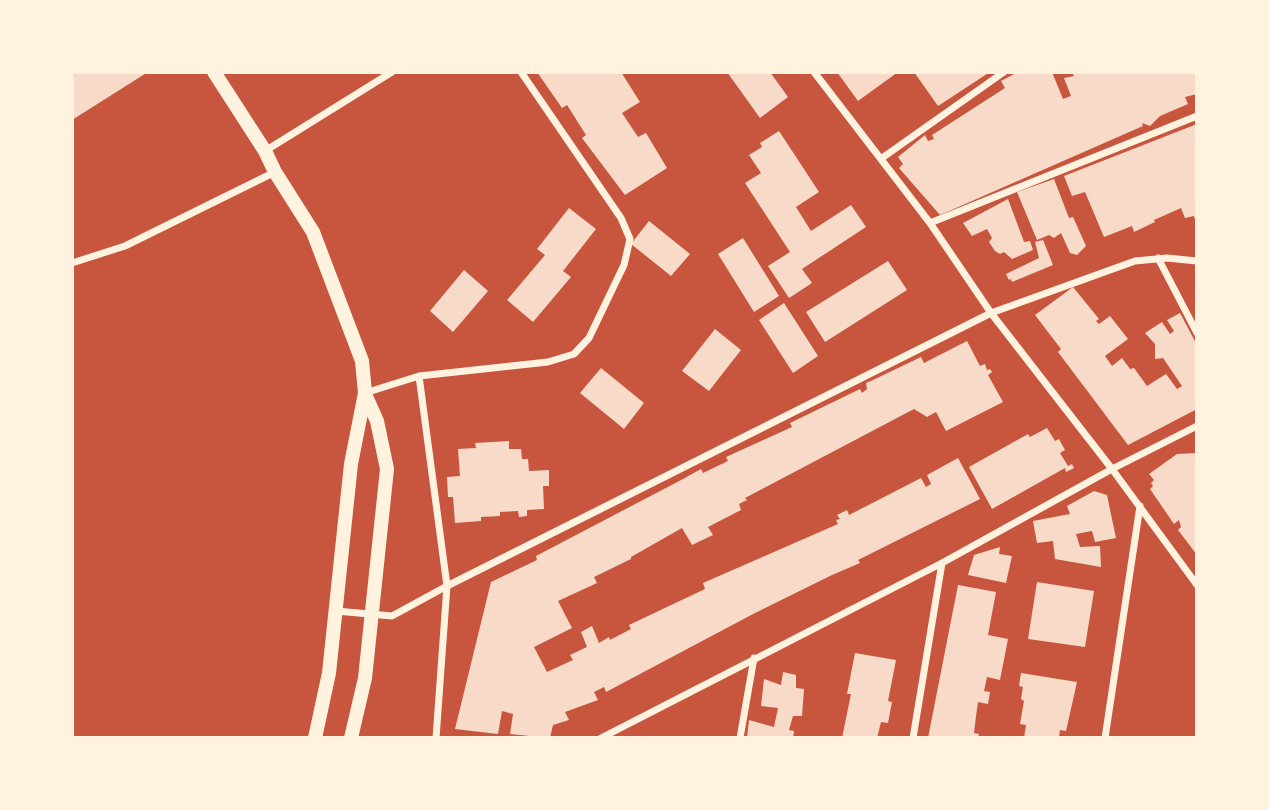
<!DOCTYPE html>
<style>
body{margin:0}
#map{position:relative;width:1269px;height:810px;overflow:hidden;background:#c8553d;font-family:"Exo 2",sans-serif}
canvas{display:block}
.frame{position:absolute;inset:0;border:74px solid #fff3e0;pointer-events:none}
</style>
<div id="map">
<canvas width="1269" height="810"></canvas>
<div class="frame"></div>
</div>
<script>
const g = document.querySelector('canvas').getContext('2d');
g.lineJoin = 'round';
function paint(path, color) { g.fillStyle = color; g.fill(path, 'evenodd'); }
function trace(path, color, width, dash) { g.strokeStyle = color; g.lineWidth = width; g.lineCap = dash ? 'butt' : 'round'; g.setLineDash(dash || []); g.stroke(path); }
paint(new Path2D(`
 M78 72H148L72 120V76Z
 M537 72H611L612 74 621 72 640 102 622 113 638 137 646 133 667 168 625 195 582 138 586 135 567 105 562 108Z
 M727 72H770L788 97 760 118Z
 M837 72H898L858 101Z
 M914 72H990L938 106Z
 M1018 72H1052L1063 99 1071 96 1064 78 1074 76 1072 72H1197V94L1185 97 1188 104 1160 116 1150 126 1142 123 1143 126 940 215 899 168 903 164 898 157 925 135 928 141 934 139 932 135 1005 88 1001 81Z
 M1197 124V225L1194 216 1185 218 1181 208 1154 220 1155 222 1134 232 1132 226 1104 237 1085 192 1072 196 1064 176Z
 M779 131 819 192 796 207 811 231 851 205 866 227 802 269 812 283 789 298 768 266 790 252 745 183 761 173 749 155 762 147 760 143Z
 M1054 179 1069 218 1073 217 1086 246 1077 255 1070 253 1061 233 1054 238 1049 235 1037 240 1017 192Z
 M1008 199 1024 242 1030 241 1033 250 1012 259 1004 252 1000 254 995 251 989 242 992 238 987 229 972 236 963 223Z
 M569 208 596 229 563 271 571 277 533 322 507 300 545 255 537 249Z
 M649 221 690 254 671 276 631 244Z
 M743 238 779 296 754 312 718 254Z
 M1043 240 1053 265 1012 282 1011 279 1009 280 1006 274 1039 258 1035 242Z
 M888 261 907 290 825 342 806 312Z
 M464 270 488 291 453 332 430 311Z
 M1073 287 1099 319 1096 321 1099 324 1110 316 1128 339 1105 356 1112 366 1122 358 1130 369 1134 368 1147 386 1166 374 1177 389 1182 386 1163 358 1155 359V344L1145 333 1162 322 1170 334 1174 331 1167 320 1180 313 1197 345V409L1128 445 1058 352 1061 349 1035 315Z
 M784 303 818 356 793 373 759 320Z
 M715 329 741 350 709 391 682 371Z
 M967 341 980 366 985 364 987 370 990 369 992 372 988 375 1003 402 946 431 936 412 927 417 914 409 745 498 747 500 739 504 741 510 708 527 713 535 692 545 682 528 631 557V559L594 577 597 583 558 601 572 628 534 647 547 672 573 660 570 655 587 647 581 632 592 626 599 643 609 637 610 640 631 629 629 625 705 589 703 583 838 524 836 520 840 519 837 515 847 510 849 515 921 478 926 487 931 484 927 475 958 458 980 499 858 560 860 563 832 575 755 613 606 692 604 687 594 692 598 700 565 712 569 720 553 725 550 738 510 734 513 714 502 711 498 734 455 729 491 582 537 560 536 556 683 479 701 469 703 473 728 461 726 457 792 427 790 423 860 389 862 393 867 389 866 383 873 380 921 357 924 363Z
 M601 368 644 403 624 429 580 393Z
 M1047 428 1055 441 1059 439 1065 450 1060 453 1068 466 1072 464 1074 468 1066 472 1065 468 992 509 969 467 1028 434 1030 437Z
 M509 441V449H521L522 459H528L529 471 549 470V486H543L544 509 527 510V516L519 517 518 511 500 512V516L481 517V521L455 523 453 497H448L447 477 460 476 458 449 476 448 475 443Z
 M1197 453V555L1178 530 1181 527 1179 520 1174 524 1150 489 1153 486 1151 483 1154 480 1149 474 1177 454Z
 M1094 491 1107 495 1116 538 1095 542 1092 531 1076 534 1080 547 1100 546 1101 567 1055 559 1053 541 1037 543 1033 521 1070 514 1067 506Z
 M1000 547 999 554 1012 556 1006 583 968 575 974 555Z
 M1037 582 1094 591 1085 647 1028 639Z
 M958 585 996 592 988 635 1008 639 1000 680 987 677 984 691 990 692 988 704 978 702 976 716 974 733 979 734 978 738H928Z
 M855 653 896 660 888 701 892 702 888 723 881 722 877 738H842L851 694H847Z
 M783 672 796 675V688L804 689 802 716H793L789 730 794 731 793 738H747L749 720 774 727 778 708 761 706 764 679 781 685Z
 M1021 673 1077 682 1066 731 1060 730 1059 738H1024L1026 725 1020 724 1024 701 1021 699 1023 687 1019 686Z`), '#f7dbc8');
trace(new Path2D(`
 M814 72 930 223 991 313 1112 469 1197 585
 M265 151 392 72
 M882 158 1004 72
 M930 223 1197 116
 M1158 258 1197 333
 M72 263 125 246 275 172
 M419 376 447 586 436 738
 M365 393 419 376 548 362 574 354 589 338 624 265 630 239 621 218 521 72
 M336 611 392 616 447 586 991 313 1135 261 1167 258 1197 261
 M601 738 942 563 1112 469 1197 426
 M740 738 754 658
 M913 738 942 563
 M1105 738 1140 506`), '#fff3e0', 7);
trace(new Path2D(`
 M214 72 265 151 275 172 313 232 362 361 365 393 351 464 329 673 315 738
 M351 738 365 678 387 469 377 421 365 394`), '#fff3e0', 14);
</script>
